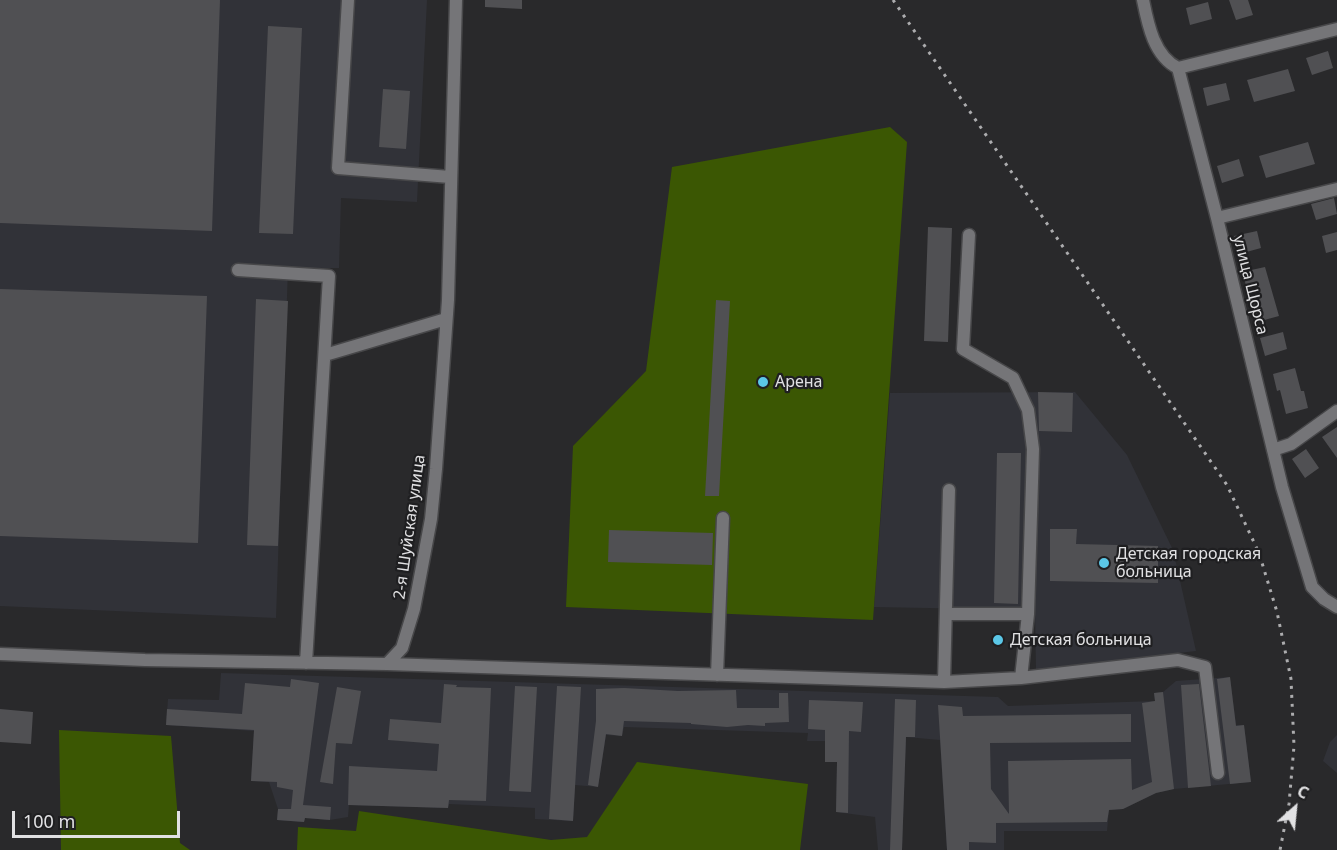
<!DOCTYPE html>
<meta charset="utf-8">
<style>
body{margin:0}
#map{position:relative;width:1337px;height:850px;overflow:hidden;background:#29292b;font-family:"Noto Sans",sans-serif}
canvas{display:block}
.north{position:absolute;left:1265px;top:778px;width:60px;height:60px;-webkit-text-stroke:4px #1f1f21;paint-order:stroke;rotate:27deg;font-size:16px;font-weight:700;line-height:24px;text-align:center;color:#e1e1e3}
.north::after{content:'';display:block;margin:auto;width:21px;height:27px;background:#e1e1e3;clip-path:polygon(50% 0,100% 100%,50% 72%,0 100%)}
.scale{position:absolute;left:12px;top:811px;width:168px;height:27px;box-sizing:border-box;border:3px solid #e1e1e3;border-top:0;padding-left:8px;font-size:18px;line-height:21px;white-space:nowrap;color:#e1e1e3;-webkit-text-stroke:4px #1f1f21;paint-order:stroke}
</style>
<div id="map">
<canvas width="1337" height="850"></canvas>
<div class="north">С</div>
<div class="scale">100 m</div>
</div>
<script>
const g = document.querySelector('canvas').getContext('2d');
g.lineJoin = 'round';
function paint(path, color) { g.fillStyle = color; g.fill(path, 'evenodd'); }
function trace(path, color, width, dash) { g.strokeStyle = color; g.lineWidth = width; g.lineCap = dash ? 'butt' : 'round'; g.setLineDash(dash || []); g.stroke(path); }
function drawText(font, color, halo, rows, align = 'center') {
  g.font = font + ' "Noto Sans",sans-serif'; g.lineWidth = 4.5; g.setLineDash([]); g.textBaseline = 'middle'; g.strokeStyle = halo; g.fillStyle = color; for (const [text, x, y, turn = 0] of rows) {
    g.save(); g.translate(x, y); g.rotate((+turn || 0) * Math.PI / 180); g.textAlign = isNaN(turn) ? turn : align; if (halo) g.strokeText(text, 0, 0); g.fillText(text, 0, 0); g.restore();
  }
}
paint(new Path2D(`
 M0 0H427L417 202 341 198 339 268H288L276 618 0 606Z
 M1075 392 1127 455 1173 550 1196 651 1036 670 1035 610 874 607 890 393Z
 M221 673 998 697 1008 706 1155 701 1154 693 1163 692 1176 681 1230 677 1236 725H1244L1251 782 1174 789 1156 793 1123 809 1109 810 1107 831H1004V850H947L940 740 906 737 902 850H878L875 817 836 812 837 762H825V741H807L808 733 624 727 622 736 606 735 598 787 575 785 573 821 535 819V808L449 804 448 808 349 805 348 817 330 820 305 818 304 822 277 820 278 809 269 782 251 781 254 731 166 725 168 699 219 700Z
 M1337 735V773L1323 761 1330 742Z`), '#313238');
paint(new Path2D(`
 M890 127 907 142 873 620 566 607 573 446 646 371 672 167Z
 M59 730 171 736 180 843 190 850H61Z
 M637 762 808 784 800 850H297L298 827 356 831 359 811 551 840 587 837Z`), '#3b5703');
paint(new Path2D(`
 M0 0H220L212 231 0 223Z
 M485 0H522V9L485 7Z
 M1229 0H1248L1253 15 1236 20Z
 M1208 2 1212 19 1190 25 1186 8Z
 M268 26 302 28 293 234 259 233Z
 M1328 51 1333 68 1312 75 1306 58Z
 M1288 69 1295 91 1254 102 1247 80Z
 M1226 83 1230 100 1207 106 1203 88Z
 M383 89 410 91 406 149 379 147Z
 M1308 142 1315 164 1266 178 1259 156Z
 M1239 159 1244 176 1222 183 1217 166Z
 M1334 198 1337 214 1316 220 1311 204Z
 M928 227 952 228 948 342 924 341Z
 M1257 231 1261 248 1239 254 1234 236Z
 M1337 232V250L1326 253 1322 236Z
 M1265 267 1279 316 1257 322 1242 272Z
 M0 289 207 296 198 543 0 536Z
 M256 299 288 301 278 546 247 545Z
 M716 300 730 301 719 496H705Z
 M1283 332 1287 349 1265 356 1260 338Z
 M1295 368 1301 391H1304L1308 408 1286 414 1280 390 1277 391 1273 374Z
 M1038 392 1073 393 1072 432 1039 431Z
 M1337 427V458L1322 437Z
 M1306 449 1319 468 1305 478 1292 459Z
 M997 453H1021L1018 604 994 603Z
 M1050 529H1077L1076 544 1158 546V583L1050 581Z
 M609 530 713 533 712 565 608 562Z
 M1230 677 1236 726 1244 725 1251 782 1230 784 1217 679Z
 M291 679 319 683 303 805 331 807 330 820 305 818 304 822 277 820 278 809H291L293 790 277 787V782L251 781 254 730 166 725 167 709 242 714 245 683 290 687Z
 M444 684 457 685 456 687 491 688 486 801 449 800 448 808 348 805 349 766 437 771 439 744 388 740 390 719 441 723Z
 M1199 684 1211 786 1188 788 1181 685Z
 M515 686 537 687 531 792 509 791Z
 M557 686 581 687 573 821 549 819Z
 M337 687 361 691 352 744 336 743 333 784 320 782Z
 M624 688 678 691 736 690 737 708H779V693H788L789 722 765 723V726L748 725 727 727 691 724V723L624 721 622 736 606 734 598 787 588 785 596 721V689Z
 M1163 692 1174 789 1156 793 1123 809 1109 810 1107 822 996 823V843L969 842V850H947L938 705 962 707 963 716 1131 714V742L990 743 991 789 1009 814 1008 761 1131 759 1132 790 1152 782 1142 703 1155 701 1154 693Z
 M895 699 916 700 915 737H906L902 850H890Z
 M809 700 863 702 861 732 849 731 848 813 836 812 837 762H825V730L808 729Z
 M0 709 33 712 31 744 0 742Z`), '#505053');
const minor = new Path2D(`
 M348 0 338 168 450 177
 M1143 0C1148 25 1154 56 1178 68L1217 218 1282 487 1312 587 1324 599 1337 607
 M1178 68 1337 29
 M1217 218 1337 189
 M969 235 963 349 1013 378 1028 410 1033 449 1028 614 1021 678
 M238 270 329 276 306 663
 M325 355 446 319
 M1273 450 1291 444 1337 411
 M947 614H1028
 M0 654 145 660 387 664 944 682 1021 678 1178 660 1205 667 1218 773
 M387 664 402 648 414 609 431 519 436 469 448 300 456 0
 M717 675 723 518
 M944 682 949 490`);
trace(minor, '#474749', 15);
trace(minor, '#757578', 12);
trace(new Path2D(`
 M893 0 1227 485 1259 553 1277 612 1291 679 1294 746 1289 804 1280 850`), '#acacae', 3, [3, 6]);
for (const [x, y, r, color] of [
 [763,382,6,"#5bc7e7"],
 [1104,563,6,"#5bc7e7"],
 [998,640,6,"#5bc7e7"]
]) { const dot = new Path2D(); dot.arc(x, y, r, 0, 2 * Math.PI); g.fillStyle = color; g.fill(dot); trace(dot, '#1f1f21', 2); }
drawText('16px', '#e1e1e3', '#1f1f21', [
 ["улица Щорса",1250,285,76],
 ["2-я Шуйская улица",410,527,-82]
]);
drawText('16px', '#e1e1e3', '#1f1f21', [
 ["Арена",775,382],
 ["Детская городская",1116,554],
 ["больница",1116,572],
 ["Детская больница",1010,640]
], 'left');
</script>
